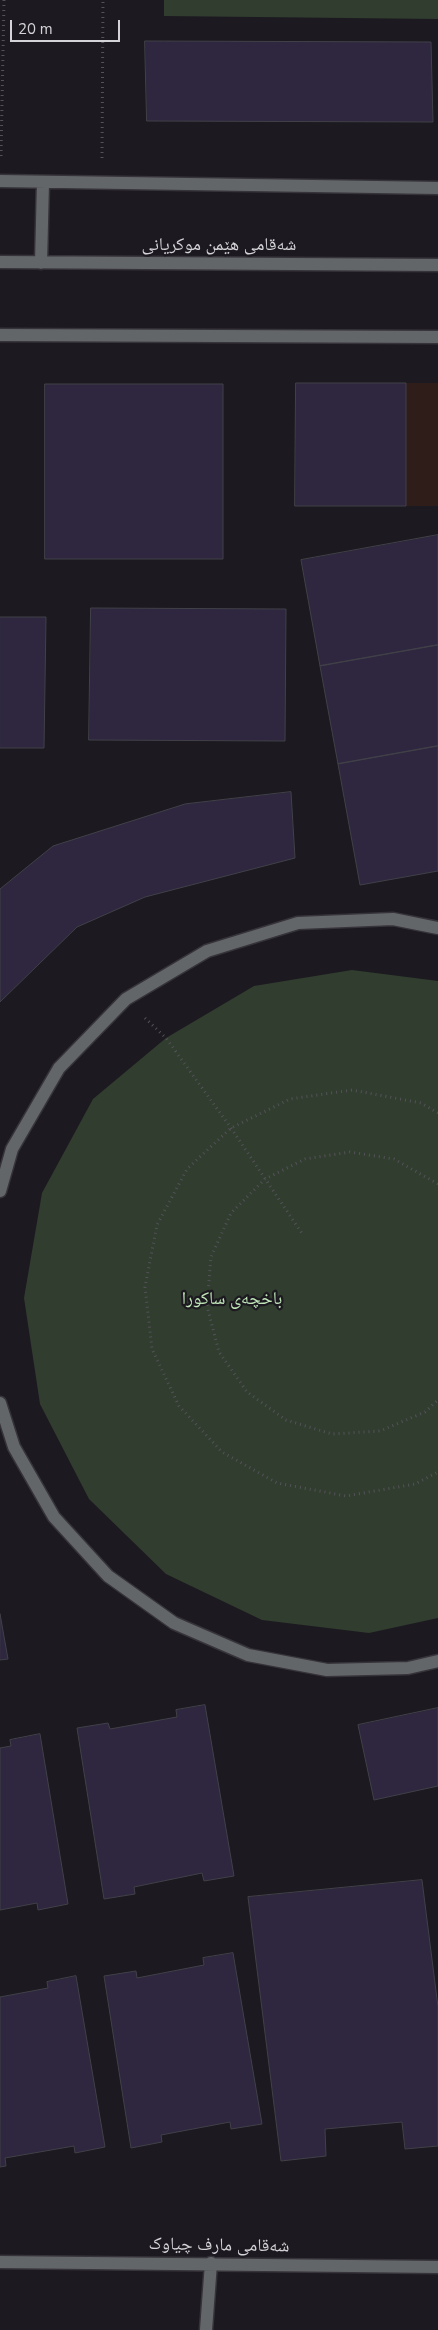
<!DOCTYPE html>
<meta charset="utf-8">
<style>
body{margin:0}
#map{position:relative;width:438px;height:2330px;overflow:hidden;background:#1c1a20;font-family:"Nunito Sans",sans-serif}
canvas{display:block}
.scale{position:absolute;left:10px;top:20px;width:110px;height:22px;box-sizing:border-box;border:2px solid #d4d3d7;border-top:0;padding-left:6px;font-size:15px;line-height:18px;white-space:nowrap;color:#d4d3d7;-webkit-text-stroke:4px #1c1a20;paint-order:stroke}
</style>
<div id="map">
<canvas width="438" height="2330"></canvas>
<div class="scale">20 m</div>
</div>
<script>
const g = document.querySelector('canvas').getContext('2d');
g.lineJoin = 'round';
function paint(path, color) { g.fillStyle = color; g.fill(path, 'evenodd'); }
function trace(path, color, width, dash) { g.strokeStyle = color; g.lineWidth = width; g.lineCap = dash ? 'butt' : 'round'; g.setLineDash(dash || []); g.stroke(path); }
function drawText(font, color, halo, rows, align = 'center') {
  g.font = font + ' "Nunito Sans","Noto Naskh Arabic",sans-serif'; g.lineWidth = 4.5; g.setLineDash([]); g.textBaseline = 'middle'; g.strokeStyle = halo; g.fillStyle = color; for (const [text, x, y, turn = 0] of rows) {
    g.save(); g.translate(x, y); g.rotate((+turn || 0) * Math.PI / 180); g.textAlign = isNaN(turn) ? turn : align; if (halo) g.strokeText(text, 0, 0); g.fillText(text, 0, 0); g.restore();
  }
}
paint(new Path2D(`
 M406 383H438V506H406Z`), '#2f1d1a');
paint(new Path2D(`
 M164 0H438V19L164 16Z
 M352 970 438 981V1618L369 1633 262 1620 166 1574 89 1499 40 1404 24 1298 42 1193 93 1099 166 1038 254 986Z`), '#313d2f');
const building = new Path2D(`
 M145 41 431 42 433 122 147 121Z
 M296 383H406V506H295Z
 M45 384H223V559H45Z
 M438 535V645L320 666 301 560Z
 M91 608 286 609 285 741 89 740Z
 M0 617H46L44 748H0Z
 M438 645V746L338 764 320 666Z
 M438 746V871L360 885 338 764Z
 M291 792 295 858 145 897 77 927 0 1002V889L53 846 185 804Z
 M0 1614 8 1659 0 1660Z
 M205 1705 234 1876 204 1881 202 1873 134 1887 135 1894 104 1899 77 1728 108 1723 110 1729 177 1717 176 1710Z
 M438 1708V1786L374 1800 358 1725Z
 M40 1734 68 1904 38 1910 37 1903 0 1910V1748L11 1746 10 1740Z
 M422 1880 438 2007V2146L405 2149 402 2122 325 2129 326 2156 281 2161 248 1897Z
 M233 1953 262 2124 231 2129 230 2122 161 2135 162 2142 131 2148 104 1976 136 1971 137 1978 204 1965 203 1958Z
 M76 1976 105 2147 75 2153 74 2146 5 2158 6 2166 0 2167V1997L48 1988 47 1982Z`);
paint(building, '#2e273f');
trace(building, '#424048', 1);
const minor = new Path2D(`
 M0 181 438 188
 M0 262 438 265
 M41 263 43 182
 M0 335 438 337
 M0 1191 12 1149 59 1068 126 999 207 951 298 923 393 919 438 928
 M0 1403 14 1447 54 1517 108 1576 174 1623 248 1655 327 1670 408 1668 438 1661
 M0 2262 438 2267
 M206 2330 211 2263`);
trace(minor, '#36343a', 15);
trace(new Path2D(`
 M1 156 4 0
 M102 158 103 0
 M145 1018 166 1038 231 1128 303 1235
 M438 1113 421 1103 352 1090 290 1099 231 1128 187 1169 157 1225 145 1287 152 1349 179 1406 222 1452 277 1483 346 1496 415 1484 438 1472
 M438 1184 394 1159 350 1152 305 1159 265 1179 231 1213 211 1257 207 1306 219 1352 247 1392 286 1420 332 1434 380 1431 425 1412 438 1400`), '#545258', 3, [1, 4]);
trace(minor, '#636669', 12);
drawText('18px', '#d4d3d7', '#1c1a20', [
 ["شەقامی هێمن موکریانی",219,246],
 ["شەقامی مارف چیاوک",219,2246,1]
]);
drawText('18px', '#c1e7b9', '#1c1a20', [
 ["باخچەی ساکورا",232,1300]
]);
</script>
